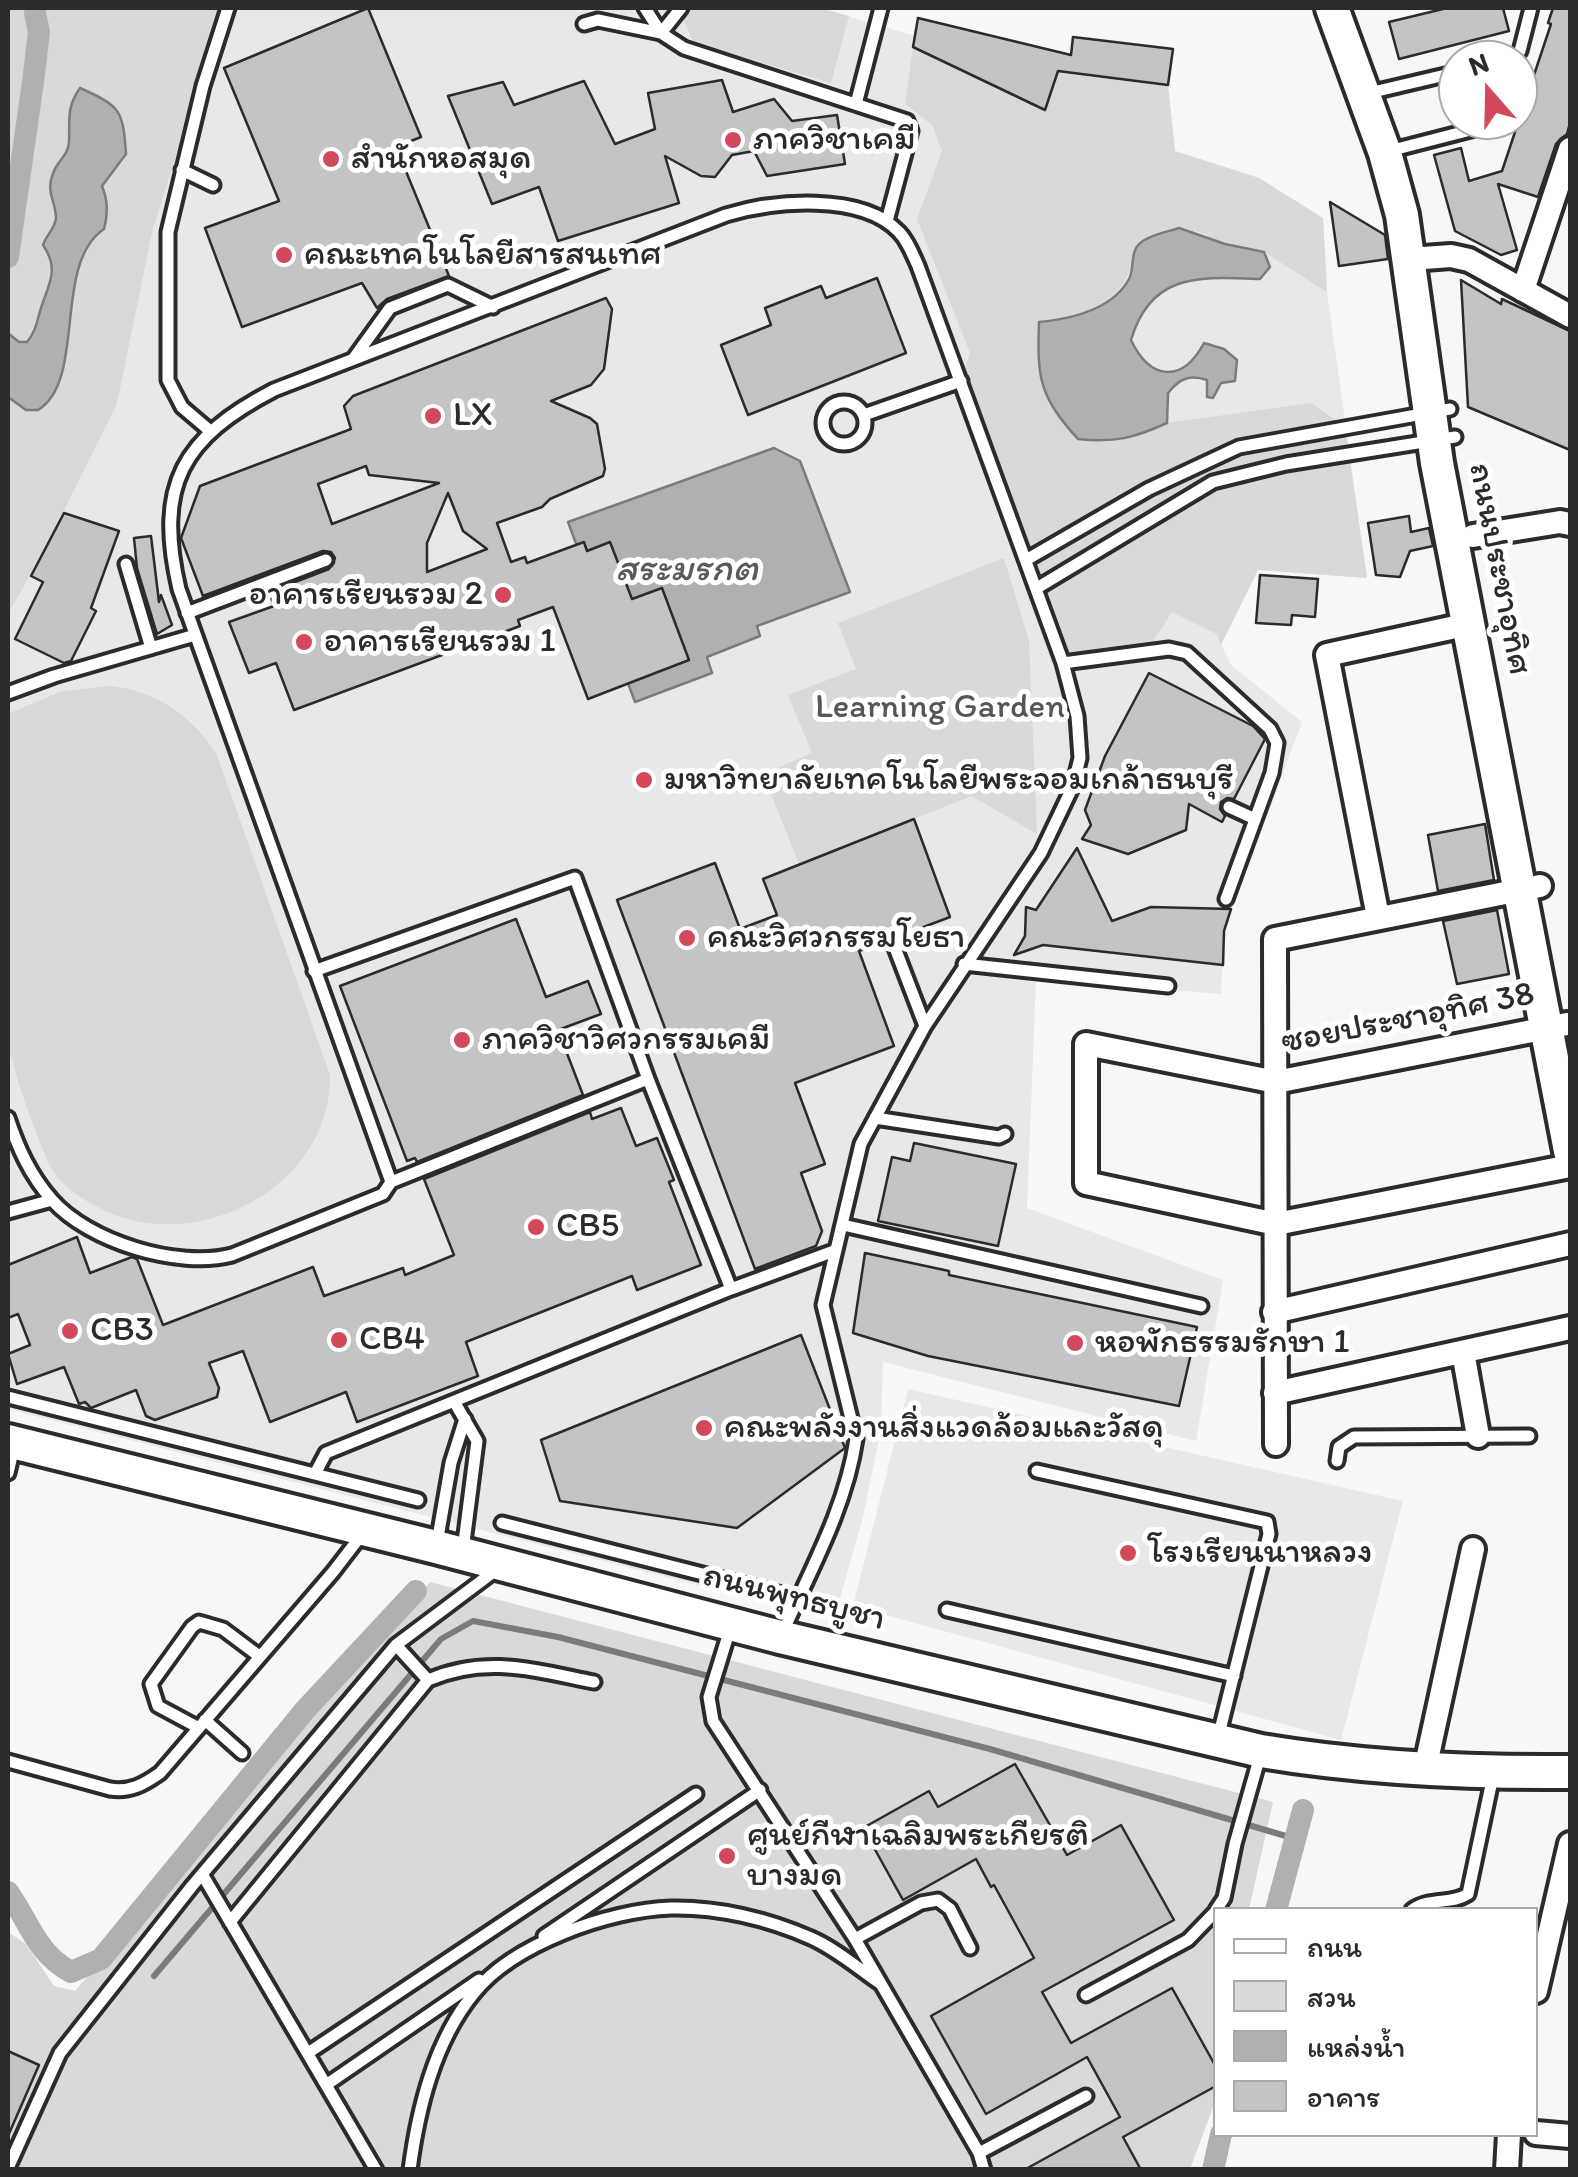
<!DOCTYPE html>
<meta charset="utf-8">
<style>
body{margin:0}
#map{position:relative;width:1578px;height:2177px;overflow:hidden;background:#f7f7f7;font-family:Itim,"Playpen Sans Thai",sans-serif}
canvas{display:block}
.frame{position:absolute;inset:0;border:10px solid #2b2b2b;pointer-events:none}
.legend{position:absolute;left:1213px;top:1907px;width:325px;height:230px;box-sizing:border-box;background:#fff;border:2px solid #aaa;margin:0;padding:12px 18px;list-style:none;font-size:30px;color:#2b2b2b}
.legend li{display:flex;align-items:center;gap:20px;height:50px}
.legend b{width:50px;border:2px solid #aaa}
.north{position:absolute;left:1438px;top:40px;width:100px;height:100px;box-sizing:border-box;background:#fff;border:2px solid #aaa;border-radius:50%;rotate:340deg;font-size:28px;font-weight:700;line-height:40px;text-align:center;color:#2b2b2b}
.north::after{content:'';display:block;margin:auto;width:35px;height:45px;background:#d1495b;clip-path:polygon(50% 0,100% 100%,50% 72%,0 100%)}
</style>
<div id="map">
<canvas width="1578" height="2177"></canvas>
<div class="frame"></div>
<ul class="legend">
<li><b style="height:12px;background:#fff"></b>ถนน</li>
<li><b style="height:28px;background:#d9d9d9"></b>สวน</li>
<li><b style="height:28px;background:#b0b0b0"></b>แหล่งน้ำ</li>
<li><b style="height:28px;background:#c4c4c4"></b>อาคาร</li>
</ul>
<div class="north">N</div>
</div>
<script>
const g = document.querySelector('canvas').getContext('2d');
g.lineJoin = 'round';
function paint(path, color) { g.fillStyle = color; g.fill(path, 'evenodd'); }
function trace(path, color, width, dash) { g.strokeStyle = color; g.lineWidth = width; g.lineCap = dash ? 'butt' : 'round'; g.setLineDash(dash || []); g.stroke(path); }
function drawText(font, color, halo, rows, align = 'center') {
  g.font = font + ' Itim,"Playpen Sans Thai",sans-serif'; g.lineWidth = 10; g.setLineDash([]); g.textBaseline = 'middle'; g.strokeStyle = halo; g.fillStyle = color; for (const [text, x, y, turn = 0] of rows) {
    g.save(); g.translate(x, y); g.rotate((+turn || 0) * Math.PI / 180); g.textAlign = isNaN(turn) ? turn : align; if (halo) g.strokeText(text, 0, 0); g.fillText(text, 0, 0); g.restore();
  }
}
paint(new Path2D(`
 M224 8H820L915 36 913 47 1044 109 1058 71 1168 85 1175 151 1259 178 1323 218 1327 292 1367 578 1257 570 1221 644 1231 665 1302 722 1224 931 1221 994 1036 979 1027 1208 1223 1280 1196 1441 883 1362 881 1429 863 1517 834 1620 8 1409V615L48 543 117 404 153 229Z
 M908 1389 1403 1501 1341 1740 853 1606Z`), '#e8e8e8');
paint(new Path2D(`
 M8 8H224L153 229 117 404 48 543 8 615Z
 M687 8H820L849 16 831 83 694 43 683 19Z
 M913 47 1044 109 1058 71 1168 85 1175 151 1259 178 1323 218 1327 292 1264 252 1225 244 1196 231 1136 248C1126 294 1112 299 1071 319L1077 438 1103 442 1136 437 1167 423 1311 403 1345 427 1367 578 1258 570 1221 645 1217 634 1172 612 1146 652 1063 663 961 381 970 353 917 219 942 151 932 125 905 104Z
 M1004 558 1029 641 1037 834 972 796 799 864 763 774 812 753 788 695 856 669 838 623Z
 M111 686C156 691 194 717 217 755L330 1075C332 1188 193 1259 98 1207 80 1198 63 1187 52 1169 41 1150 9 1061 8 1040 4 1005 8 969 8 934 8 861 7 787 8 714L62 691Z
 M430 1582 1273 1802 1249 1909 1216 1910 1215 2102 1190 2169H8V1932L26 1944 54 1986 75 1991Z`), '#d9d9d9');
const water = new Path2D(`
 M80 88C120 106 123 109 126 154L102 186C108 201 108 213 104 229 52 264 87 380 38 410H26L8 397V333L19 342H27C37 330 37 319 42 305 50 282 59 268 43 245 46 235 56 228 56 217 55 199 45 192 54 171 59 160 68 155 69 142 70 120 66 108 80 88Z
 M1179 228 1225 244 1264 252 1270 267 1260 279C1200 277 1151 272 1131 340 1150 380 1182 384 1204 343L1224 349 1237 360 1235 381 1221 383 1213 398 1207 397V380C1189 374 1179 379 1168 393L1167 423C1134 438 1115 443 1078 439 1039 396 1037 378 1039 322 1070 319 1112 310 1129 279 1134 270 1131 257 1136 248 1142 236 1168 232 1179 228Z
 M774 448 800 461 850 592 757 626 760 636 707 657 712 673 635 702 568 522Z`);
paint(water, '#b0b0b0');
trace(water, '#7b7b7b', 2.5);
trace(new Path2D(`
 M154 1976 441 1639 473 1621 558 1637 990 1749 1296 1839`), '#7b7b7b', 6);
trace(new Path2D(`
 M8 257 33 82 39 32 35 13
 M8 1892C30 1923 36 1953 71 1972L101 1959 305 1710 416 1591
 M1276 1910 1303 1810
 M1213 2170 1221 2134`), '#b0b0b0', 22);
const building = new Path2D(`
 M368 8 421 137 396 147 449 276 387 299 377 308 362 283 242 327 205 228 279 201 224 68Z
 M1447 8H1503L1509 31 1399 59 1389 22Z
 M1553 8H1570V123L1567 134 1556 144 1538 197 1498 184 1517 250 1501 255 1455 231 1434 155 1461 148 1469 181 1502 171 1551 24 1548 23Z
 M918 18 1071 55 1073 37 1173 49 1168 85 1058 71 1045 110 913 47Z
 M722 80 733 112 774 99 792 121 837 115 845 164 767 176 754 151 732 155 715 177 701 176 665 156 679 203 558 241 539 187 492 204 448 96 503 82 514 105 584 81 615 144 655 129 648 93Z
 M1330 202 1385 235 1388 259 1339 266Z
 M877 278 906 353 748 415 721 345 771 325 765 308 821 286 826 298Z
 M1461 280 1501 304 1502 299 1570 331V450L1468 407Z
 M606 298 612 309 604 369 591 385 551 401 590 418 597 424 605 469 603 476 550 499 542 507 497 523 511 562 525 557 527 563 584 542 587 551 610 542 632 599 662 588 689 660 588 699 553 607 518 620 520 626 294 710 276 663 249 673 229 622 274 606 269 592 329 569 335 558 331 552 323 551 203 596 181 538 200 486 351 429 344 406 353 396ZM366 466 369 475 439 483 332 524 318 484ZM448 493 463 531 487 549 427 572V543Z
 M64 513 119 531 91 608 96 611 71 661 64 663 15 639 43 582 31 576Z
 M1409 516 1411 532 1429 528 1433 546 1410 551 1400 577 1376 575 1368 523Z
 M151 536 159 602 161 595 172 625 157 634 137 568 134 538Z
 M1260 575 1318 579 1315 617 1292 615 1291 625 1256 623Z
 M1149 673 1253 726 1265 739 1234 799 1227 798 1221 802 1220 809 1225 816 1222 822 1189 804 1186 830 1128 854 1082 839 1091 825 1085 810 1105 756Z
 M914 819 950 917 900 936 890 931 884 935 883 943 859 951 894 1046 795 1083 825 1164 801 1173 822 1231 816 1246 755 1269 617 900 715 863 740 929 777 915 763 879Z
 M1485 824 1494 880 1438 891 1428 835Z
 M1077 848 1112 921 1151 907 1231 909 1224 931 1223 965 1043 945 1014 955 1025 936 1026 907 1036 910Z
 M1497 910 1509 974 1457 984 1443 921Z
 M516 919 546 997 588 981 601 1014 558 1030 583 1095 417 1162 415 1158 407 1161 340 986Z
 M621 1108 636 1146 657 1138 674 1180 669 1182 701 1265 637 1290 632 1276 466 1342 478 1376 357 1422 346 1392 270 1422 243 1351 209 1363 219 1388 217 1397 155 1420 146 1416 136 1390 91 1408 85 1402 79 1404 64 1367 17 1384 8 1354 30 1345 18 1314 8 1318V1265L77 1237 90 1273 132 1257 137 1259 163 1325 313 1267 324 1296 403 1268 405 1275 454 1255 424 1179 590 1112 592 1119Z
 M914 1143 1016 1164 998 1246 878 1221 892 1157 910 1161Z
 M865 1253 949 1271V1275L1197 1327 1179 1406 928 1356 853 1333Z
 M801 1335 845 1448 737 1528 560 1501 541 1440Z
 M1015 1764 1067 1855 1121 1825 1174 1920 1042 1992 1071 2043 1172 1988 1216 2067V2086L1123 2137 1141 2170H1024L1120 2117 1087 2057 986 2114 931 2016 1034 1958 994 1885 991 1887 976 1859 903 1900 863 1828 929 1791 938 1807Z
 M8 2051 39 2065 8 2136Z`);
paint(building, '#c4c4c4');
trace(building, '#2b2b2b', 2.5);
const lane = new Path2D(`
 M645 8 661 33 684 48 907 121 911 131 887 221
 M584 24 598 20 661 33 681 8
 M1510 60 1520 51 1531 8
 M1369 93 1458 72
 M856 104 881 8
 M1389 151 1494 124 1495 120
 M182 170 213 185
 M354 358 390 308 448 285 493 307
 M823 423a21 21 0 1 1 42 0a21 21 0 1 1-42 0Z
 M864 415 961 381
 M209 430 182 407 168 380V232L203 86 228 8
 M1026 560 1149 489 1239 447 1450 409
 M126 564 151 648
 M1037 588 1213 482 1286 464 1455 437
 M187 613 326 560
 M1063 663 1169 649 1187 653 1270 729 1277 743 1272 773 1226 899
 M8 693 54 676 195 635
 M1229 807 1255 819
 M892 940 925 1026
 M964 964 1168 986
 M314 971 575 878 648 1079 731 1289
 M8 1118C18 1148 30 1175 52 1200 89 1242 178 1269 232 1255L383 1194 391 1182 179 589C155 485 182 438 274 390L726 215C773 201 861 192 899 232 908 241 913 255 918 266L1063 663 1077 716 1080 758 1073 786 1041 853 925 1026 861 1144 823 1305 856 1439C846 1508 809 1573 781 1636
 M875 1118 999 1137 1005 1134
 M391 1182 648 1079
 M8 1212 52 1200
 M843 1225 1201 1306
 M8 1397 418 1500
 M455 1403 477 1441 463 1550
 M1337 1461 1339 1447 1354 1437 1529 1436
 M1037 1471 1267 1522 1269 1534 1218 1738
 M8 1473 14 1447
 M315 1474 326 1453 731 1289 834 1251
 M502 1523 797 1598
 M437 1543 451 1463 465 1419
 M947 1610 1234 1676
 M730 1629 709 1697 713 1721 855 1939 979 2153 984 2170
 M396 1645 428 1680
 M205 1720 242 1753
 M199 1728 158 1706 151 1684 192 1627 199 1622 223 1629 259 1656
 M8 1761 110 1789C130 1792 143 1785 160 1773L333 1572 363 1533
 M202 1874 376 2170
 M1216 1910 1224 1898 1235 1844 1260 1756
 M1412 1910C1430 1897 1451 1905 1468 1894L1493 1776
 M230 1922 428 1680C486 1655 533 1670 594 1682
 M544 1936 760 1790
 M855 1939 921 1903 938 1900 950 1909 970 1948
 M1086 1995 1188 1940 1216 1911
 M308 2053 696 1794
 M326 2085 479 1980
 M979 2153 1086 2096
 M8 2168 60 2053 192 1886 396 1645 496 1570
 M410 2170C418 2109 434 2042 474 1993 513 1944 609 1910 671 1908 718 1907 768 1919 811 1938 836 1949 859 1969 881 1984`);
const street = new Path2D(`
 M1410 259 1451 256 1469 260 1570 316
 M1523 290 1570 149
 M1473 536 1560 522 1570 524
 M1378 917 1327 655 1469 624
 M1567 1024 1276 1082 1086 1044V1183L1276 1224 1570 1166
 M1274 1312 1570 1244
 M1463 1352 1478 1436
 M1275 1393 1570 1328
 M1276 1444 1275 939 1540 886
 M1425 1769 1473 1549
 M1536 1991 1570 1844
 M1536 2133 1570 2136
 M1507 2170 1509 2134`);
const secondary = new Path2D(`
 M1332 8 1385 153 1402 215 1437 463 1570 1151
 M8 1441 436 1547 780 1637 1261 1751C1363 1768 1467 1773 1570 1772`);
trace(lane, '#2b2b2b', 19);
trace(street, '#2b2b2b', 30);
trace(secondary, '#2b2b2b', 40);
trace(lane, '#fff', 11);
trace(street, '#fff', 22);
trace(secondary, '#fff', 32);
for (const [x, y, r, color] of [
 [733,140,10,"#d1495b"],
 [331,159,10,"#d1495b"],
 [284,255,10,"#d1495b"],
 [433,416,10,"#d1495b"],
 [503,595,10,"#d1495b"],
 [304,642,10,"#d1495b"],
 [644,780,10,"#d1495b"],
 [687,938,10,"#d1495b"],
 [462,1040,10,"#d1495b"],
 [536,1227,10,"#d1495b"],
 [70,1331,10,"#d1495b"],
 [339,1340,10,"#d1495b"],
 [1075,1343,10,"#d1495b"],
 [704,1428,10,"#d1495b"],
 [1128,1553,10,"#d1495b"],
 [727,1856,10,"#d1495b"]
]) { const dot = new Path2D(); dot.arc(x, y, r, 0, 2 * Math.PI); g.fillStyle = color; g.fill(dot); trace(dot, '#fff', 4); }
drawText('35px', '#2b2b2b', '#fff', [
 ["ภาควิชาเคมี",753,140],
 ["สำนักหอสมุด",351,159],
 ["คณะเทคโนโลยีสารสนเทศ",304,255],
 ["LX",453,416],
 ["อาคารเรียนรวม 2",483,595,"right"],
 ["อาคารเรียนรวม 1",324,642],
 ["มหาวิทยาลัยเทคโนโลยีพระจอมเกล้าธนบุรี",664,780],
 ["คณะวิศวกรรมโยธา",707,938],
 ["ภาควิชาวิศวกรรมเคมี",482,1040],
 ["CB5",556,1227],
 ["CB3",90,1331],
 ["CB4",359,1340],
 ["หอพักธรรมรักษา 1",1095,1343],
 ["คณะพลังงานสิ่งแวดล้อมและวัสดุ",724,1428],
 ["โรงเรียนนาหลวง",1148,1553],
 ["ศูนย์กีฬาเฉลิมพระเกียรติ",747,1836],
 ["บางมด",747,1876]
], 'left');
drawText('35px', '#2b2b2b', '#fff', [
 ["ถนนประชาอุทิศ",1499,569,79],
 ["ซอยประชาอุทิศ 38",1408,1019,-11],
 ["ถนนพุทธบูชา",794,1598,14]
]);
drawText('35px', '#565656', '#fff', [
 ["Learning Garden",940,708]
]);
drawText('italic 38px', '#5a5a5a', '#fff', [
 ["สระมรกต",687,570]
]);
</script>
